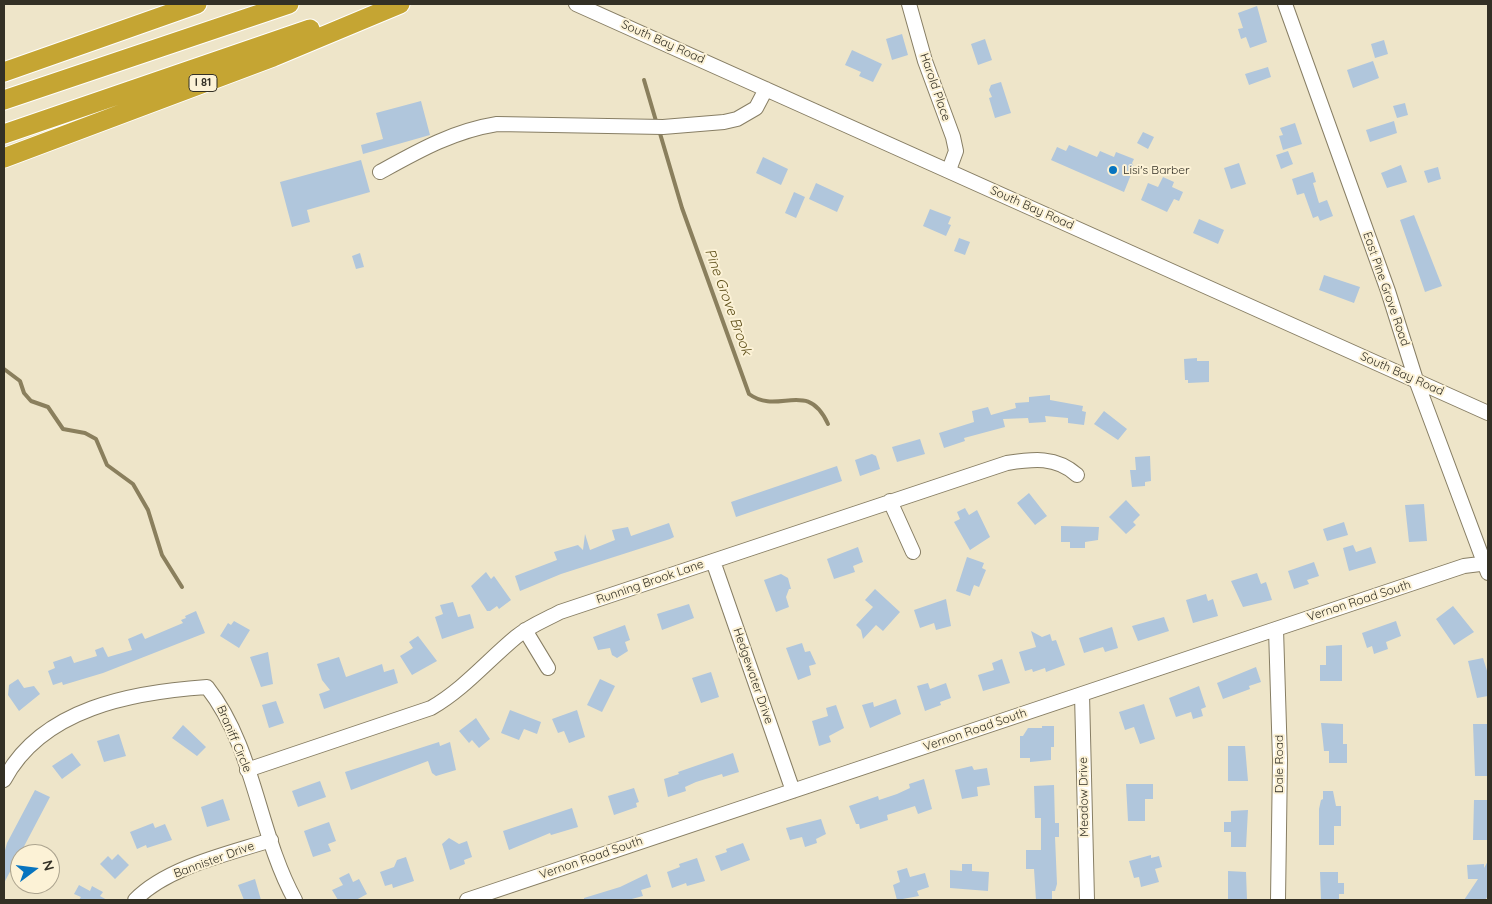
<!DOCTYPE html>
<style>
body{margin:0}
#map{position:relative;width:1492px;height:904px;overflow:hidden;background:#eee5c9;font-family:Quicksand,sans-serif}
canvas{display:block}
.frame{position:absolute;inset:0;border:5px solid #333025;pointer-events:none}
.north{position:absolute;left:10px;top:844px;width:50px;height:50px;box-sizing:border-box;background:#fcf2d6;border:1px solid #aca48f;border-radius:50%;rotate:75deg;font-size:14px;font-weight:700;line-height:20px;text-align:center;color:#333025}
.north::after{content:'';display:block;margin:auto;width:18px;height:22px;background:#0774bf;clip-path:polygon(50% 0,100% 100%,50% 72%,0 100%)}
</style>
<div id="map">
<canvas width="1492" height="904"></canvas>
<div class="frame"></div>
<div class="north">N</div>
</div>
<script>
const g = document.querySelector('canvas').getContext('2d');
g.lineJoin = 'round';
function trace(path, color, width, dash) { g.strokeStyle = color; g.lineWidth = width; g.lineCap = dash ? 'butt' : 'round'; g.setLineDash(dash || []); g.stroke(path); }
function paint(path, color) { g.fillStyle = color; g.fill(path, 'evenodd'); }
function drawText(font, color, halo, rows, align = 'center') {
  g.font = font + ' Quicksand,sans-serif'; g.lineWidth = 4; g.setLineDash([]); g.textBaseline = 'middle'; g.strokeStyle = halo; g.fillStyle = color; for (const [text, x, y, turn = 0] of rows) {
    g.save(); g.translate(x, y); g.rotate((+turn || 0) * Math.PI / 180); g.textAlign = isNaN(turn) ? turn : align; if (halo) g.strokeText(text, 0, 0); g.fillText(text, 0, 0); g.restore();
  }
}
trace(new Path2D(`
 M644 80 656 121
 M659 130 682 208 749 394C779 416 807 378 828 424
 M4 369 20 381 24 393 31 401 48 407 63 429 85 433 96 439 107 465 133 484 148 510 162 555 182 587`), '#8a7f5d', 4);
paint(new Path2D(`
 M1257 6 1267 42 1250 48 1246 37 1241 39 1238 29 1243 28 1238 13Z
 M902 34 908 55 892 60 886 39Z
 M985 39 992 60 978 65 971 44Z
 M1384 40 1388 54 1375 58 1371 44Z
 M852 50 882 64 873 82 859 76 861 72 845 65Z
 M1373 61 1379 78 1353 88 1347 70Z
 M1268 67 1271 77 1249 85 1245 74Z
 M1001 82 1011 113 995 118 989 98 992 97 989 90 991 85Z
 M421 101 430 135 363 154 361 145 383 139 376 113Z
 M1405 103 1408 115 1397 118 1393 106Z
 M1394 121 1397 133 1370 142 1366 130Z
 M1295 123 1302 144 1283 150 1279 136 1283 135 1280 128Z
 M1143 132 1154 137 1148 149 1137 143Z
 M1069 145 1097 157 1100 151 1114 157 1116 152 1134 159 1132 163 1134 167 1124 192 1051 160 1057 147 1066 151Z
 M1288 151 1293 164 1281 169 1276 155Z
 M763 157 788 169 781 185 756 173Z
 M361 160 370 192 307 210 310 222 292 227 280 182Z
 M1239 163 1246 184 1231 189 1224 168Z
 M1401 165 1407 182 1387 188 1381 173Z
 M1438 167 1441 179 1428 183 1424 171Z
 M1313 172 1316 182 1313 183 1319 203 1327 200 1333 216 1320 221 1318 216 1313 218 1304 193 1297 195 1292 179Z
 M1163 177 1174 182 1172 187 1183 192 1179 201 1174 199 1167 212 1141 200 1148 183 1158 187Z
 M816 183 844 196 837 212 809 199Z
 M794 192 805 197 796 218 785 213Z
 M930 209 951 217 948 224 951 225 946 236 923 226Z
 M1414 215 1442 286 1425 292 1400 220Z
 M1199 219 1224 230 1218 244 1193 233Z
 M959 238 970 242 965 255 954 251Z
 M360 253 364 267 356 269 352 256Z
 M1324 275 1360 287 1354 303 1319 290Z
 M1197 358V361H1209V382L1188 383V380H1185L1184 359Z
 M1050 395V400L1083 406 1082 411 1086 412 1084 425 1068 423V418L1045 416 1046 422 1029 423 1028 418 1003 419 1005 427 964 438 965 441 944 448 939 433 974 422 972 411 988 407 991 415 1016 408 1015 403 1029 402V397Z
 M1104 411 1127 429 1118 440 1094 424Z
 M920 439 925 454 897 462 892 447Z
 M872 454 876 456 880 469 860 476 855 460Z
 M1150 456 1151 481 1145 482V486L1132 487 1130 470H1136L1135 457Z
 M837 466 842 481 736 517 731 502Z
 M1029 493 1047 516 1035 525 1017 503Z
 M1126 500 1140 515 1133 522 1136 525 1126 534 1109 517Z
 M1424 504 1427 541 1409 542 1405 505Z
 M965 508 969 515 977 510 990 537 970 550 954 522 960 519 957 512Z
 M1344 522 1348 535 1327 541 1323 529Z
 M669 523 674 537 670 539 561 574 520 591 515 576 557 560 554 552 578 545 583 550 585 534 590 550 615 540 612 530 628 527 631 536Z
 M1061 526 1099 527 1098 540 1085 542V548H1070V542H1061Z
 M1353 545 1356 552 1371 547 1376 563 1349 571 1343 548Z
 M858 547 863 562 853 566 855 572 834 579 827 559Z
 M967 557 984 563 982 568 986 570 979 587 974 585 970 596 956 591Z
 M1314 562 1319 576 1307 580 1309 584 1294 589 1288 571Z
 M486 572 491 579 494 576 511 600 499 609 497 606 490 611H487L471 586Z
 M1257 573 1261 584 1266 582 1272 600 1243 607 1231 581Z
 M781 574 788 578 791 589H789L786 597 789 607 776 612 764 580Z
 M875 589 900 612 883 631 876 625 863 639 861 630 856 625 873 607 865 600Z
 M1206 594 1208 601 1213 599 1218 616 1193 623 1186 600Z
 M946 599 951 626 936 630 934 623 920 628 914 610Z
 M453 602 458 617 470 614 474 628 442 639 435 617 443 614 440 605Z
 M689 604 694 618 662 630 657 614Z
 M1453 606 1474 632 1454 645 1436 619Z
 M196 611 205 633 103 673 63 685 62 682 53 685 48 671 55 668 53 662 71 656 74 663 97 656 95 650 103 647 108 657 132 650 128 639 142 633 145 639 183 623 181 620 186 618 185 616Z
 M1164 617 1169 631 1138 641 1132 626Z
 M234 621 250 630 239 648 220 636 228 623 231 625Z
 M1396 621 1401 636 1386 642 1388 649 1374 654 1372 646 1367 648 1362 633Z
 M625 625 630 640 625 642 628 651 617 658 612 655 610 648 598 650 593 637Z
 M1112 627 1118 648 1105 652 1103 647 1084 653 1079 638Z
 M1031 631 1042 637 1050 634 1052 641 1056 640 1065 665 1046 672 1045 668 1033 672 1032 669 1025 671 1019 652 1036 647Z
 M418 636 437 661 412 675 400 656 413 648 409 642Z
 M802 643 805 652 810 651 816 664 809 666 811 675 798 680 786 648Z
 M1342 645V681H1320V665H1326V646Z
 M268 652 273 684 261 687 250 657Z
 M339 657 346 677 382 664 384 672 394 669 398 683 324 709 319 694 330 690 322 680 317 664Z
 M1483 658 1488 674V696L1477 698 1468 661Z
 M1002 659 1010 683 983 691 978 675 994 670 992 663Z
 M1256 667 1261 682 1249 686 1250 689 1223 699 1217 683Z
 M711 672 719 697 701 703 692 678Z
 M18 679 24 688 34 686 40 694 19 711 8 695 9 685Z
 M600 679 615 686 602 712 587 705Z
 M928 683 930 689 946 683 951 698 940 702 941 705 925 711 917 686Z
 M1199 686 1206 707 1201 709 1203 716 1193 719 1191 712 1176 717 1169 698Z
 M896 699 901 714 870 728 862 705 873 702 874 707Z
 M276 701 284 723 269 728 262 705Z
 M1144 704 1155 739 1140 744 1134 727 1125 730 1119 712Z
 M836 705 844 728 829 736 831 742 819 746 812 721 828 716 826 708Z
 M510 710 541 722 537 734 524 729 519 740 501 733Z
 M577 710 585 737 569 743 564 731 558 733 552 719Z
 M476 718 490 739 479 748 472 740 469 743 459 731Z
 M1321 723 1343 724V744H1347V763H1329V751H1324Z
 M1473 724H1488L1487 776H1475Z
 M183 725 206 747 197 756 172 738Z
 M1042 726H1054V747H1051V760L1030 762V758H1020V736H1023L1028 728H1042Z
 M119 734 126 756 104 762 97 741Z
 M439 742 440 746 450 742 456 770 436 776 432 773 428 761 351 790 345 772Z
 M1228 746H1245L1248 781H1228Z
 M72 753 81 765 62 779 52 766Z
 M733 753 739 772 723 777 722 774 696 782 685 787 686 791 668 797 664 779 679 774 678 772Z
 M972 766 974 770 987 768 990 785 977 787 978 796 962 799 955 770Z
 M924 779 932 809 918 814 915 806 887 815 888 820 860 829 859 824H856L849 806 878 796 879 800 897 794 910 788 909 784Z
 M320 781 326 797 298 807 292 791Z
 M1126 784H1153V799H1145V821H1128Z
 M1054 785 1055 823H1059V837H1055L1057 884 1055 891H1052V900H1036L1034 869H1026V850H1041V818H1035L1034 786Z
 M634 788 639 802 636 803 637 807 614 815 608 796Z
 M35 790 50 797 20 854V872L12 868 4 883V854L7 843Z
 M1323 791H1333L1336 806H1341V826H1334V845H1319V809L1321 800 1323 799Z
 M223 799 230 820 207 827 201 807Z
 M1474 800H1488V840H1473Z
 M572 808 578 827 551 835 550 833 509 850 503 831Z
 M1248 810 1246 847H1231V832H1224V822H1231V811Z
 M821 819 826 834 816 839 817 843 805 847 802 837 790 840 786 828Z
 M329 822 336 841 328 844 331 851 313 857 304 831Z
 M153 823 155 828 165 824 172 840 147 848 146 845 137 849 130 832Z
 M449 838 459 844 467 841 472 857 464 860 465 864 450 870 442 844Z
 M743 843 750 860 721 871 715 856 727 852 726 849Z
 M118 854 129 865 115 879 100 864 108 856 112 860Z
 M1151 855V858L1159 856 1162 867 1155 869 1159 882 1141 887 1139 877 1134 878 1129 861Z
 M406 857 414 881 393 888 392 884 385 886 380 872 394 867 397 860Z
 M697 858 705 881 687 886 686 883 672 888 667 872 680 867 679 864Z
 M1488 861V896L1485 900H1464L1478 879H1468L1467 865 1484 864V868Z
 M962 864H972V871L989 872 988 891 950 888V870L962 871Z
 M907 868 910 877 925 873 929 887 917 891 919 896 897 900 893 885 900 882 897 871Z
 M1228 871 1246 872 1247 900H1228Z
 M1320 872H1338V883H1344V894H1339V900H1321Z
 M349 873 353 882 359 879 367 894 356 900H338L332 890 343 885 339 878Z
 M647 874 651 887 641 890 643 896 628 900H584V898L620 887Z
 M255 879 261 900H244L238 885Z
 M79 885 90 891 92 886 103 892 100 896 107 900H79L81 897 74 894Z`), '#b0c6dc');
const minor = new Path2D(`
 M576 4 1488 413
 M909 4 925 61 953 137 956 151 949 170
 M1285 4 1388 291 1416 380 1488 573
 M380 172C418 151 453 131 497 124L663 127 724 122 737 119 756 108 766 89
 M890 501 913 552
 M713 561 793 791
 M1276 629 1280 760 1278 900
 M525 630 548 668
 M1082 694 1087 900
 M247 770 431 708C464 689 487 661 516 637 529 626 545 620 560 612L1007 463C1033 459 1056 456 1077 475
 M4 780C42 708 133 692 207 687 255 748 258 833 295 900
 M135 900C167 867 228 854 271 840
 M467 900 1464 566 1488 563`);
const highway = new Path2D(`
 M4 72 197 4
 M4 100 289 4
 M4 134 310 29
 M4 158 273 57 400 4`);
trace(minor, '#877e64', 16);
trace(highway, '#fff', 21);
trace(minor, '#fff', 14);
trace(highway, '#c5a533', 19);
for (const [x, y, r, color] of [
 [1113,170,5,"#0774bf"]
]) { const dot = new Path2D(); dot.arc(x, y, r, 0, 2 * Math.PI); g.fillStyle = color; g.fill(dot); trace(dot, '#fcf2d6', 2); }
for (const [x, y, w] of [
 [203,83,28]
]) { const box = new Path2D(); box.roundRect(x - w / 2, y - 8.5, w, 17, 4); g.fillStyle = '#fcf2d6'; g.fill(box); trace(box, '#333025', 1); }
drawText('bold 11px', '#333025', null, [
 ["I 81",203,83]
]);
drawText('12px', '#333025', '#fcf2d6', [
 ["South Bay Road",663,42,24],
 ["Harold Place",935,87,71],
 ["South Bay Road",1032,208,24],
 ["East Pine Grove Road",1386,289,71],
 ["South Bay Road",1402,374,24],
 ["Running Brook Lane",650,582,-19],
 ["Vernon Road South",1359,601,-18],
 ["Hedgewater Drive",753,676,71],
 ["Vernon Road South",975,730,-19],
 ["Braniff Circle",234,739,67],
 ["Dale Road",1279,764,-90],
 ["Meadow Drive",1084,797,-91],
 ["Vernon Road South",591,858,-19],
 ["Bannister Drive",214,860,-20]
]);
drawText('12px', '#333025', '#fcf2d6', [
 ["Lisi's Barber",1123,170]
], 'left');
drawText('italic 14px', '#5e4f19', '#fcf2d6', [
 ["Pine Grove Brook",728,302,70]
]);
</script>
